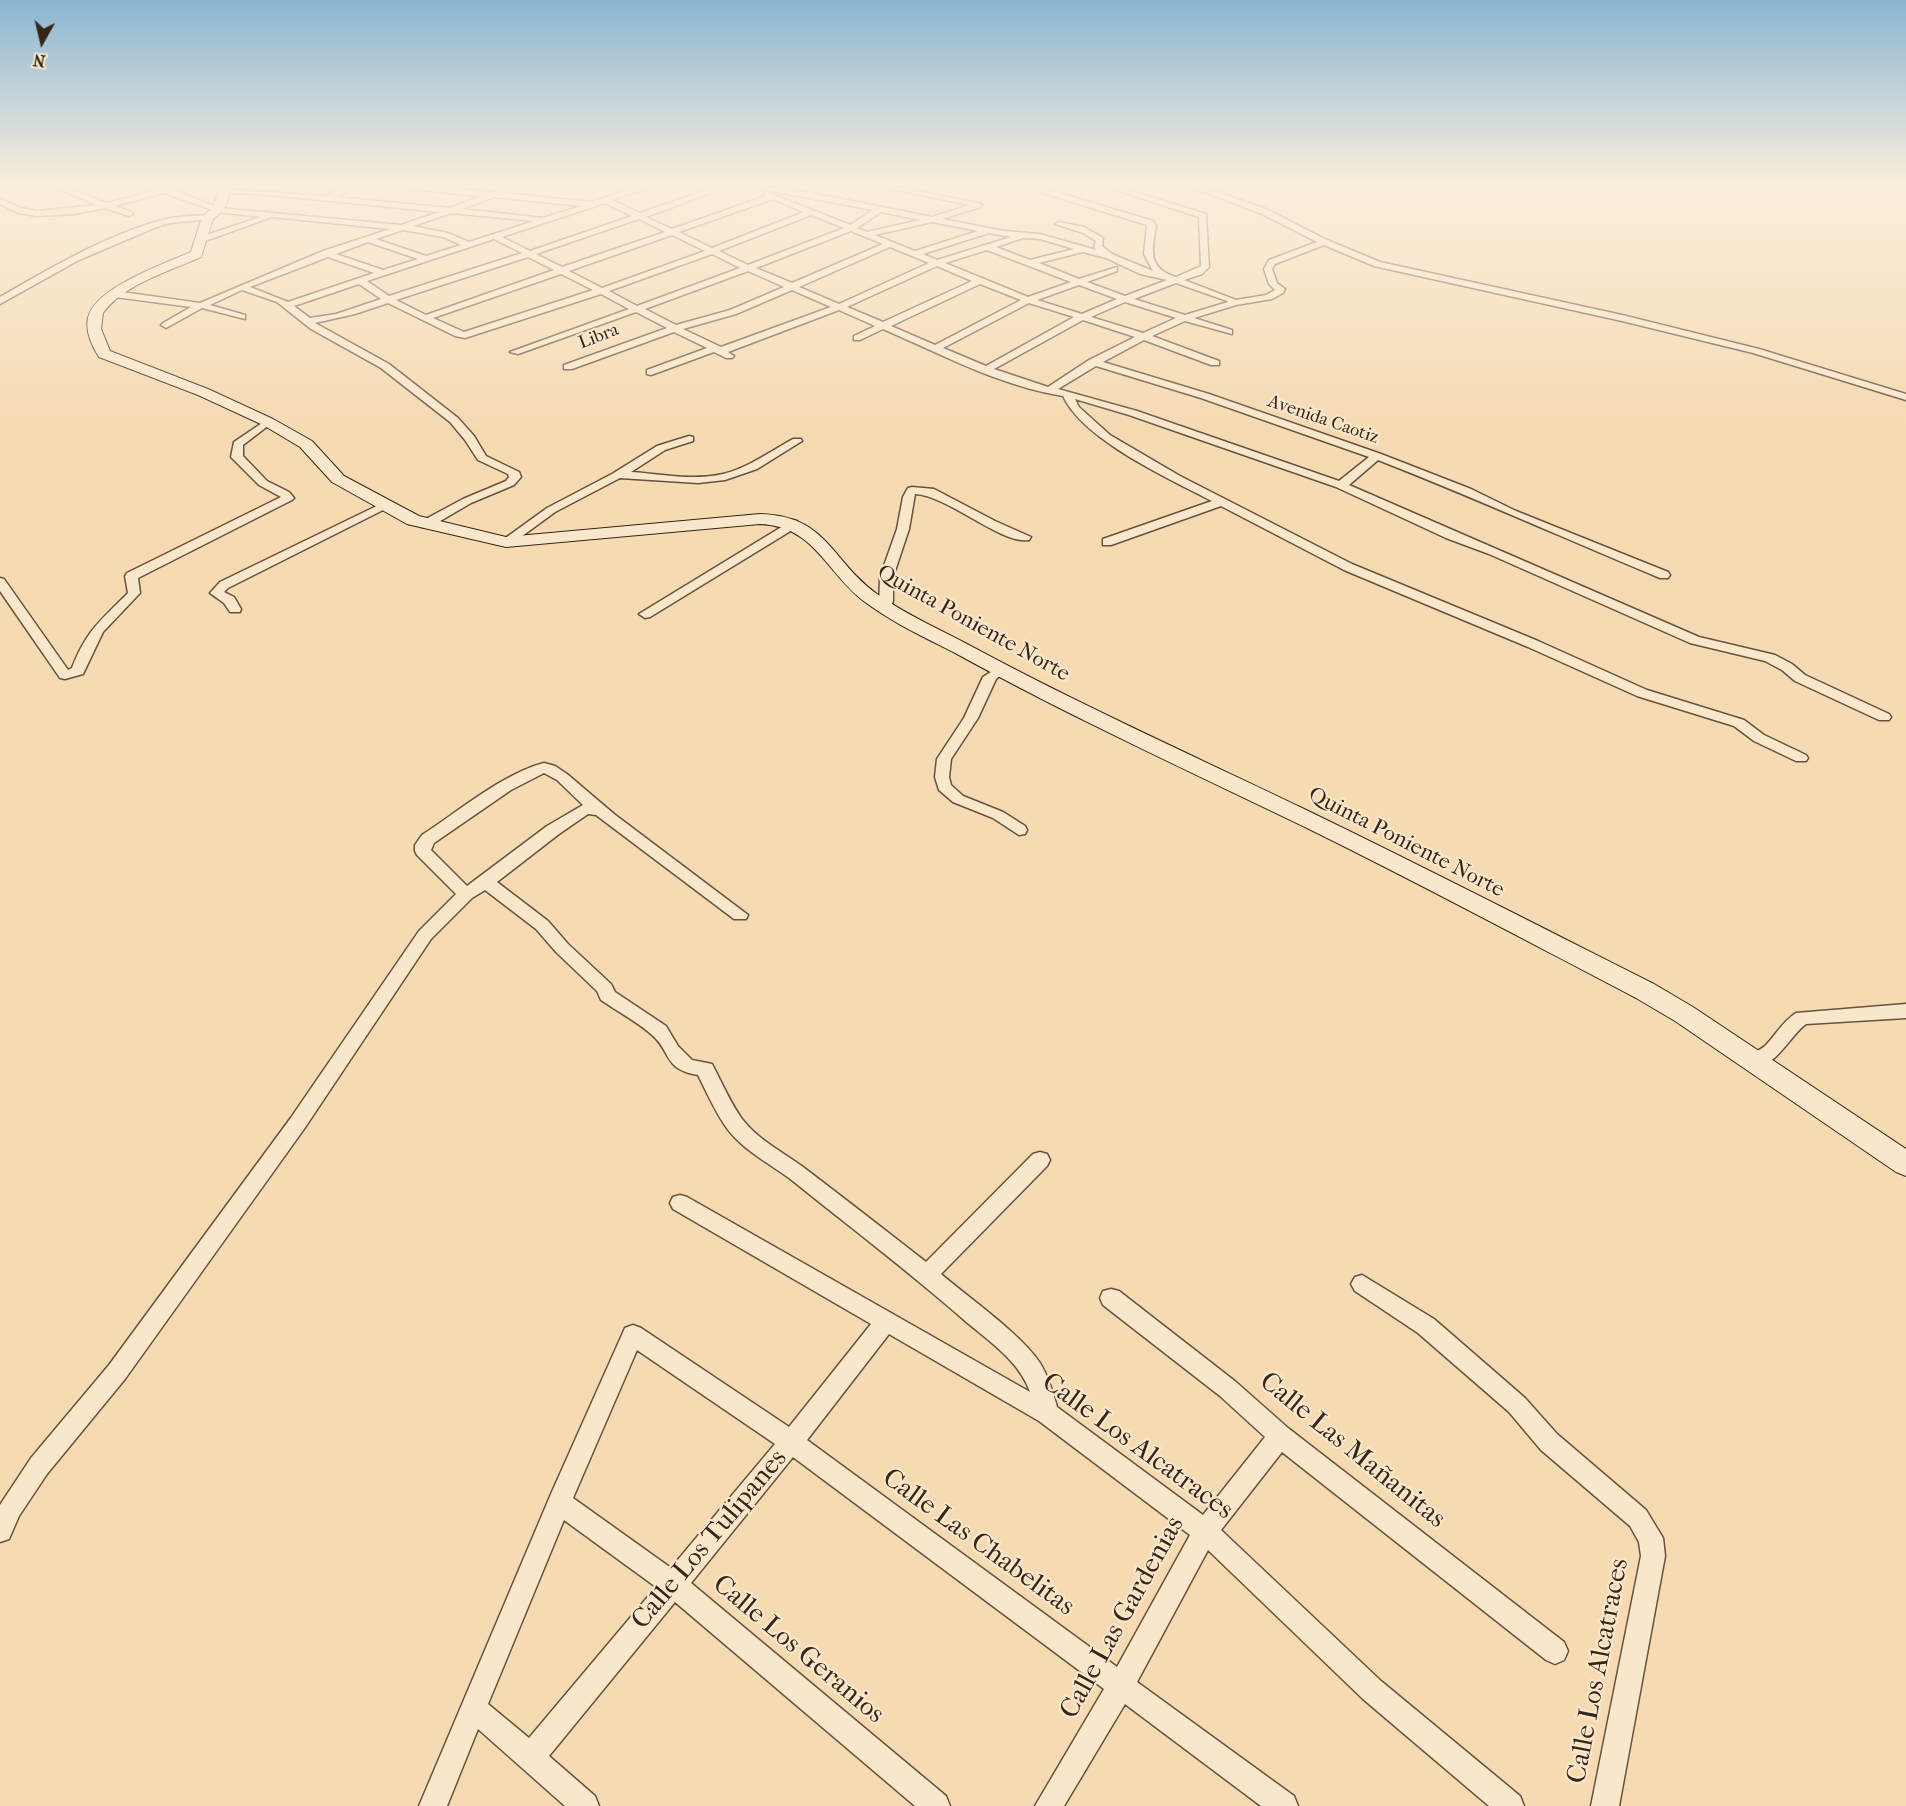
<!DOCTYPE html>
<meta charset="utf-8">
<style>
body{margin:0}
#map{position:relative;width:1906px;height:1806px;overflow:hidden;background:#f6dab1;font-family:"IM FELL French Canon",serif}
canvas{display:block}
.north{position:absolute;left:12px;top:12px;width:60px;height:60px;-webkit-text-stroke:4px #f9e7cc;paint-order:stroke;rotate:188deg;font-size:16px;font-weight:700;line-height:24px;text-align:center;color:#382418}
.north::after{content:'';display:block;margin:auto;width:21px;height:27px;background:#382418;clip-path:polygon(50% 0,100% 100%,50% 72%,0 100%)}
</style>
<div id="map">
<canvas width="1906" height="1806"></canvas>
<div class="north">N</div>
</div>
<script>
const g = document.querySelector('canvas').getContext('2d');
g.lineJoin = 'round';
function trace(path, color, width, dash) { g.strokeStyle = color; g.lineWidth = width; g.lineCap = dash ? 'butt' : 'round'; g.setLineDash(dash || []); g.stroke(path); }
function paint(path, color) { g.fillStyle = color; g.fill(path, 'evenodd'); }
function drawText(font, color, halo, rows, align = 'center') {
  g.font = font + ' "IM FELL French Canon",serif'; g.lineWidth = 4.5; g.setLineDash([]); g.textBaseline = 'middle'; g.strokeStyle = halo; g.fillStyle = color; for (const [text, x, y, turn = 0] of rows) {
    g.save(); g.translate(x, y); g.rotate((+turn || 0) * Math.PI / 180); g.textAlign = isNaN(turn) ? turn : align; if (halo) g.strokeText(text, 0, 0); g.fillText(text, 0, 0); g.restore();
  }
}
const street = new Path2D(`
 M51 186H62L107 203 156 190 148 186 169 188 219 208 401 225 439 212 260 194 224 193 220 191 224 189 324 196 350 186H361L335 197 450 208 482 196 401 188 397 186H426L492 192 509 186H520L504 193 591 202 640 186H652L612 200 640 213 718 186H729L646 217 672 229 766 196 763 194 767 192 850 225 873 210 745 186H765L811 193 932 217 970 205 876 186H893L982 204 981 207 942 219 1004 231 1040 234 1096 250 1094 247 1096 241 1083 233 1055 224 1059 222 1084 227 1103 238 1102 246 1112 254 1153 271 1144 254 1147 225 1043 193V189H1046L1153 221 1156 226C1152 250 1147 268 1176 277L1201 266 1199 217 1104 186H1116L1206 214 1209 267 1202 274 1184 280 1236 300 1266 295 1275 290 1269 284 1264 269 1269 260 1317 242 1262 214 1189 186H1200L1268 210 1327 240 1380 262 1622 315 1759 349 1906 394V400L1753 353 1622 321 1374 266 1324 245 1275 264 1272 269 1277 283 1285 289 1283 293 1272 299 1236 305 1194 318 1232 330V334L1185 321 1152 336 1219 361V365H1211L1144 340 1103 362 1209 394 1381 454 1471 489 1516 511 1668 572 1670 575 1668 578H1660C1566 539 1473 497 1378 460L1349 485 1699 637 1775 655 1792 664 1805 675 1889 714 1891 717 1889 720H1879L1795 681 1782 670 1765 661 1690 643 1489 554 1446 538 1336 487 1129 415 1075 399 1079 407 1110 435 1180 476 1352 564 1538 641 1647 690 1744 720 1764 735 1806 755 1808 758 1806 761H1796L1754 741 1734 726 1637 696 1528 647 1344 570 1221 506 1111 545H1103V539L1212 501C1170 479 1083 440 1063 396 1000 386 941 354 883 329L860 340H854V336L875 326 839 310 728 352 734 356 732 358H726L714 352 651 375 647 374V370L707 348 674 332 572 369H564V365L667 328 636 312 518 354 510 352 629 309 601 294 465 338 455 336 388 303 355 314 315 323 389 364 458 418 474 436 486 456 519 472 521 477 514 485 471 503 430 527H422V521L463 499 506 481 509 477 508 474 478 460 465 440 450 422 381 368 311 329 277 302 242 290 210 305 245 315V319L202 308 166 328 161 325 163 323 191 307 115 297 110 294 115 291 200 303 323 251 390 229 272 217 200 243 197 242V238L261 217 218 212 164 193 115 206 132 212 133 214 129 216 105 208 74 214 37 216 18 213 0 204V199L21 208 37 211 97 205ZM494 197 581 206 543 218 462 209ZM773 199 804 212 712 248 679 232ZM605 203 632 216 530 251 502 237ZM881 212 920 220 867 232 857 228ZM451 213 534 221 469 242 448 233 413 226ZM811 215 844 228 748 265 719 251ZM639 219 665 232 562 267 536 254ZM932 222 978 231 915 251 875 235ZM403 230 443 237 461 245 426 256 376 239ZM851 231 883 244 792 283 756 268ZM989 233 1011 237 937 260 923 254ZM672 235 705 251 602 288 569 271ZM1023 238 1040 239 1074 249 1030 260 996 247ZM494 239 522 253 389 296 367 281ZM368 242 418 259 383 270 336 254ZM890 247 929 263 839 304 799 287ZM987 250 1071 282 1028 297 945 263ZM1083 252 1106 258 1140 274 1167 280 1125 296 1087 282 1117 271V267L1079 279 1039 263ZM712 254 740 268 637 306 609 291ZM328 257 374 273 288 302 250 287ZM528 257 554 270 426 315 396 300ZM937 266 972 281 883 322 847 307ZM748 271 784 287 730 310 676 325 645 309ZM561 274 593 290 464 332 433 318ZM1176 283 1227 301 1228 302 1185 315 1134 299ZM359 284 381 299 336 314 310 318 294 306ZM980 284 1021 300 935 345 891 326ZM1079 285 1117 299 1082 314 1037 300ZM792 290 831 307 721 347 683 329 736 314ZM1125 302 1176 318 1143 333 1091 317ZM1029 303 1074 317 986 366 943 348ZM1083 320 1135 337 1089 360 1048 387 994 369ZM1096 366 1201 398 1369 457 1339 481 1137 411 1058 389Z
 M208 215H211V219L169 223 154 228 79 260 0 304V297C49 269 111 232 167 219 180 216 194 216 208 215Z
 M268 419 273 422 243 445V456L267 481 289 492 294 498 292 500 138 578 140 593 103 632 83 674 65 679 60 678 0 591V578L4 579 68 670 72 668C86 631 101 620 128 593L125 576 127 573 281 497 259 485 231 457 234 442Z
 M689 436 693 437V441L665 450 631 472C661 474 693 481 723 474 748 468 771 451 793 439H801L802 441 757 469 725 480 698 483 620 478 555 512 510 545H502L500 542 547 508 612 474 657 446Z
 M912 487 934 489 995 521 1031 537 1029 540C1002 545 947 495 915 494L909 529 893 577V601L890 610H880L879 607 880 577 897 529 903 497 908 488Z
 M387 501 393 504 391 506 228 588 224 592 234 597 241 609 240 612H230L224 603 210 593 220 582Z
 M793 520 797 521V527L650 617 645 618 639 614Z
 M1000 666 1007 670 996 679 978 718 951 759 949 777 951 785 963 796 1003 812 1025 826 1027 830 1025 834 1019 835 993 818 953 802 939 790 935 777 937 759 964 718 983 677Z
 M544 763 555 766 567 774 614 814 748 915 746 919H734L596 815 588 814 559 834 497 882 548 921 568 944 611 984 615 992 666 1026 678 1046 692 1060 712 1064C722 1083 730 1102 742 1119 758 1140 783 1152 803 1167 844 1198 885 1230 926 1262L1033 1154 1040 1152 1047 1154 1050 1160 1047 1166 941 1274C969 1298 1021 1334 1040 1363 1048 1376 1053 1392 1057 1407L1203 1515 1265 1437 1220 1396 1103 1305 1100 1298 1103 1291 1111 1289 1119 1291 1236 1382 1288 1428 1564 1642 1568 1651 1564 1660 1555 1664 1546 1660 1282 1452 1221 1530 1381 1681 1520 1796 1524 1806H1489L1363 1699 1208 1550 1137 1682 1294 1796 1298 1806H1261L1125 1704 1064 1806H1035L1104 1689 793 1457 691 1583 946 1796 950 1806H915L675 1602 549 1756 595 1796 599 1806H565L478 1729 447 1806H419L551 1494 625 1328 633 1325 641 1328 789 1427 871 1324 673 1209 670 1203 673 1197 680 1195 687 1197 1030 1392C1019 1360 987 1340 963 1319 908 1271 850 1227 793 1181 771 1164 742 1150 726 1127 715 1111 707 1093 698 1075 662 1069 672 1051 651 1034 636 1021 617 1011 601 1000L597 991 556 952 536 929 485 890 472 898 431 939 304 1129 125 1379 47 1474 19 1516 9 1539 0 1542V1505L31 1458 109 1365 290 1119 419 931 456 894 417 855 415 851V845L422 835C458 812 502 774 544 763ZM544 773 557 780 583 805 547 826 467 886 431 850 434 843 511 790ZM889 1334 1039 1421 1190 1535 1117 1667 807 1440ZM637 1350 775 1444 671 1568 573 1498ZM564 1520 656 1587 529 1738 488 1704Z
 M1906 1004V1018L1806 1024C1789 1036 1773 1074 1748 1066L1746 1061C1750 1053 1758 1052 1765 1046 1776 1035 1782 1022 1796 1013Z
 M1362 1275 1434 1319 1525 1398 1557 1434 1646 1510 1663 1538 1665 1556 1619 1806H1591L1641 1556 1639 1542 1630 1526 1541 1450 1509 1412 1418 1333 1355 1291 1351 1284 1355 1277Z`);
const secondary = new Path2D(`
 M220 186H232L224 210 213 219 201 257C170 271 124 284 103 313L101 329 110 351 208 389 273 419 312 441 344 476 419 516 506 537 760 514C828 516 830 560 877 594 905 614 937 628 967 644 1076 703 1190 754 1302 808 1420 865 1537 925 1654 984L1693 1007 1906 1149V1176L1896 1172 1675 1021 1636 998C1527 941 1419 883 1309 829 1191 772 1071 717 957 654 926 638 893 623 865 602 826 573 815 526 760 524L506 547 407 524 332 482 300 447 263 425 198 395 99 357C92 346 85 331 88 318 94 288 166 263 191 252L202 217 213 208Z`);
trace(street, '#68523e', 3);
trace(secondary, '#382418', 2);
paint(street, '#f9e7cc');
paint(secondary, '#f9e7cc');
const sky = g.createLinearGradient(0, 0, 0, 439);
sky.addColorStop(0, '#8ab6d3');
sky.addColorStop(0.42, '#fbeedc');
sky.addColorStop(1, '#fbeedc00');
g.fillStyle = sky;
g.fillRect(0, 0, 1906, 439);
drawText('18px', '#382418', '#f9e7cc', [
 ["Libra",599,337,-21],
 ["Avenida Caotiz",1323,420,19]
]);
drawText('22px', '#382418', '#f9e7cc', [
 ["Quinta Poniente Norte",973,624,29],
 ["Quinta Poniente Norte",1406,843,27]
]);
drawText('27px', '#382418', '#f9e7cc', [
 ["Calle Los Alcatraces",1137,1447,36],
 ["Calle Las Mañanitas",1352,1451,39],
 ["Calle Los Tulipanes",710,1540,-50],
 ["Calle Las Chabelitas",978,1543,36],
 ["Calle Las Gardenias",1123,1618,-61],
 ["Calle Los Geranios",798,1650,40],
 ["Calle Los Alcatraces",1599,1671,-79]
]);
</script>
